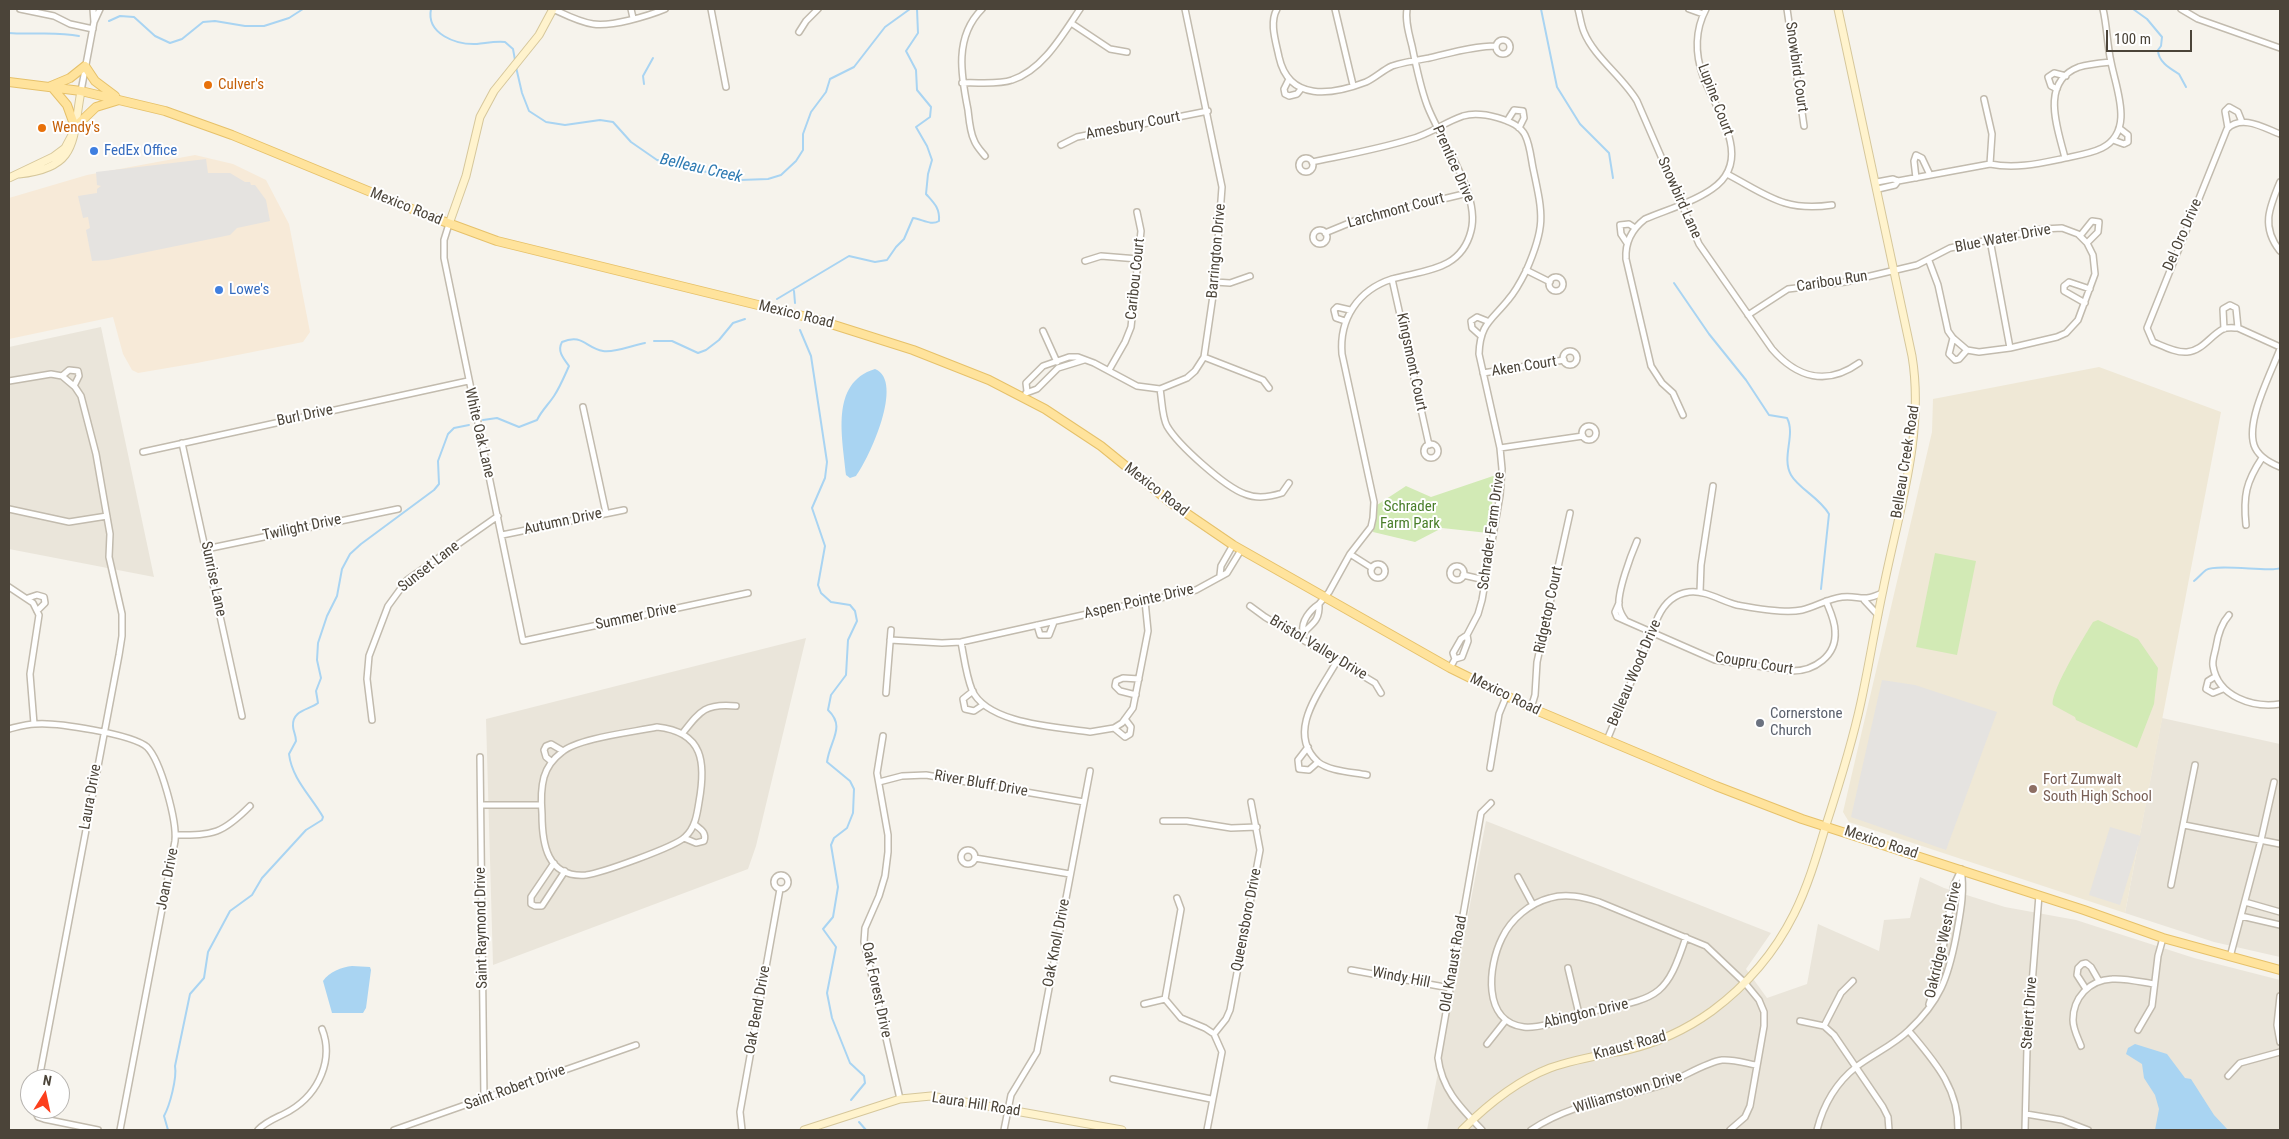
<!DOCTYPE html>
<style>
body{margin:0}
#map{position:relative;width:2289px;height:1139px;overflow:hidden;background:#f6f3ec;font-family:"Roboto Condensed",sans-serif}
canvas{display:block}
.frame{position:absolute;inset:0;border:10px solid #4b4439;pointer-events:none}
.north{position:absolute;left:20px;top:1069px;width:50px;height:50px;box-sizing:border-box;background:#fff;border:1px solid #b7b4b0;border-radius:50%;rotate:10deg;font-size:14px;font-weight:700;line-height:20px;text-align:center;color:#4b4439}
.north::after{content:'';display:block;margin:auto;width:18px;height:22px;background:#fc3f1d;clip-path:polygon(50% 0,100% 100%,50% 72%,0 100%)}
.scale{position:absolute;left:2106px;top:30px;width:86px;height:22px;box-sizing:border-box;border:2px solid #4b4439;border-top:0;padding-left:6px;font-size:15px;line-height:18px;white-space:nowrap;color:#4b4439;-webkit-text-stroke:4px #fff;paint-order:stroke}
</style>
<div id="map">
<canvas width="2289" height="1139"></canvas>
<div class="frame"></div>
<div class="north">N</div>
<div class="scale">100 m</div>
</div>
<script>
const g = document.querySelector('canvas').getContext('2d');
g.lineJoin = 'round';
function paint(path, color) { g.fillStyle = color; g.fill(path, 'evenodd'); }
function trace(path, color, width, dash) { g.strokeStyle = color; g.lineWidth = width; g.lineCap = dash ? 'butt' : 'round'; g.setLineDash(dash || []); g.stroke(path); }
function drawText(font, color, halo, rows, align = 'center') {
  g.font = font + ' "Roboto Condensed",sans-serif'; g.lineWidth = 4; g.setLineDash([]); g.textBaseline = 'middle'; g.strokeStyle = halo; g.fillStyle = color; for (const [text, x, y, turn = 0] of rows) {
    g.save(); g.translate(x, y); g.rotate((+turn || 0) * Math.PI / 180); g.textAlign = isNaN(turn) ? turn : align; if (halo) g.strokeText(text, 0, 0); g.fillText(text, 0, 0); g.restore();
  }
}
paint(new Path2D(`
 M101 327 154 577 9 549V347Z
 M806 638 756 846 748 869 493 965 486 719Z
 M2162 718 2280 744V957L2214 942 2125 913Z
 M1486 821 1771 933 1746 969 1767 998 1807 984 1818 924 1879 951 1884 920 1910 918 1920 877 1944 888 2005 907 2076 920 2194 958 2280 980V1130H1427Z`), '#eae5da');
paint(new Path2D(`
 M195 155 233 164 266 180 289 224 310 332 303 342 197 363 138 373 132 370 123 354 113 317 9 339V198L87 175Z`), '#f7ead8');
paint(new Path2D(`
 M2099 367 2221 412 2125 913 1849 822 1843 812 1932 432 1933 399Z`), '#efe8d6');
paint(new Path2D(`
 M1496 475 1488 533 1442 528 1415 542 1373 532 1377 505 1406 486 1431 497Z
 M1935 553 1976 561 1957 655 1916 647Z
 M2098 620 2138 639 2158 668 2154 704 2137 748 2076 720 2075 717 2053 705C2050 692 2084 637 2093 622Z`), '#d2eab5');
paint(new Path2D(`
 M206 159 208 173H230L245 182H250L251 185H255L266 200 270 221 237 228 230 235 108 260 92 261 86 230 90 228 88 217 83 218 78 196 97 193V189L101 186 97 185 96 172Z
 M1882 680 1915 685 1997 712 1946 850 1851 817Z
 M2110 827 2141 836 2120 905 2089 895Z`), '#e5e3e0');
paint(new Path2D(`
 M875 369C905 381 869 459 856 476L850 478 846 475C843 439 829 383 875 369Z
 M352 966 370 967 371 970 366 1008 363 1013H332L323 981C329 972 342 967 352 966Z
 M2135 1044 2167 1054 2185 1078 2191 1079 2214 1115 2228 1130H2155L2159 1109 2155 1095 2144 1078 2142 1064 2126 1054 2128 1048Z`), '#a9d4f2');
trace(new Path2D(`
 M431 9C426 34 456 45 477 44 487 43 495 41 505 42L513 49 515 60
 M1541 9 1557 87 1580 124 1609 153 1613 178
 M2133 9 2147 19 2162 37 2161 46 2158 50C2158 62 2171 69 2179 74L2186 87
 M109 21 120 16 134 17 155 36 170 43 182 39 203 22 215 21 245 26H264L289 18 303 9
 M9 33C32 35 56 31 79 36
 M516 67 522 93 529 111 546 122 565 125 600 120 613 122 631 142 657 160 740 180 768 179 781 175 796 161 803 150V134L811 112 826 92 830 79 854 67 885 27 910 9
 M644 84 643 76 653 58
 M1674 283 1709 334 1746 380 1769 415 1787 418C1796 435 1781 457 1791 475 1799 489 1819 497 1829 514L1821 589
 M794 291 795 303
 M777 299 849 256 875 262 887 260 896 247 904 239 913 218C922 219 931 226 939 221 940 208 934 203 926 194L928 174 932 160 927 146 916 127 930 117 931 107 917 90 916 70 906 51 918 33 917 9
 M800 330 811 356 827 462 825 478 812 508 825 546 818 585 821 593 831 602 850 605 855 611 857 621 848 640 846 675 831 695 828 710C846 727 830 740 827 762L850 781 854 789 853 813 847 828 834 838 831 845 838 887 833 917 823 929 836 947 827 993 832 1018 850 1063 864 1076 865 1083 851 1100
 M654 341H672L698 353 706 350 719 340 733 323 745 319
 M483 420 497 418 519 427 537 420C542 410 548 405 554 396 560 387 564 377 569 366 563 358 557 351 562 342 582 333 586 348 603 351 615 353 633 345 645 343
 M2194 581C2198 578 2202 573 2206 570 2217 563 2274 573 2280 568
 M859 1122 866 1130
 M168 1130 164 1116C170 1105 177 1078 175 1066L190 994 204 978 208 952 230 911 252 895 262 878 306 830 322 820 323 817C311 796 292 779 289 754L296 741C296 735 293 731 293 726 292 710 309 710 318 703L316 691 321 678 317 660 318 643 327 616 337 596 342 569 350 554 361 544 434 490 439 484 438 461 448 434 454 428 469 425`), '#a9d4f2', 2);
const street = new Path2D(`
 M20 9 54 16 70 24 93 29
 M93 9 94 22
 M553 9C566 15 579 22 593 24 611 27 648 16 665 9
 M631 9 633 18
 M711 9 726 87
 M982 9C954 37 961 75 968 110 969 119 970 132 974 140 976 146 981 151 985 156
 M1277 9C1269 23 1276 42 1279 57 1289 102 1332 95 1366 82 1375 78 1383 70 1392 66 1404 62 1417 60 1429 58 1451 53 1474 46 1496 46
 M1335 9 1353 85
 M1578 9C1580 16 1581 25 1584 32 1594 57 1623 77 1637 101L1699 244 1772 349C1797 378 1827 386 1859 363
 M1689 9 1703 14
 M1787 9 1804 126
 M2181 9 2198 19 2280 48
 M1071 23 1110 49 1127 52
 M799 32 806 21 818 9
 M1496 47a7 7 0 1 1 14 0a7 7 0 1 1-14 0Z
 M1289 79 1284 89 1285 94 1289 96 1297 94 1301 89
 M962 83C977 82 998 85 1012 80 1043 70 1063 34 1080 9
 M2057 89 2051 86 2048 77 2054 73 2066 76
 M81 91 94 22 100 9
 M1984 99 1992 134 1990 164
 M1507 121 1514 110 1523 111 1524 118 1519 128
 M2228 128 2225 111 2229 107 2238 112 2242 122
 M2280 134C2264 128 2242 114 2227 129L2147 328 2153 342C2163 346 2176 353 2187 352 2202 351 2210 336 2223 329 2227 327 2234 328 2238 328L2280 347
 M2113 140 2124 144 2128 142V135L2119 128
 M1061 145 1077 137 1208 111
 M2065 158C2058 129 2039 82 2079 67 2089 64 2101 63 2111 62
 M1299 165a7 7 0 1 1 14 0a7 7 0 1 1-14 0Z
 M1312 162C1345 155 1379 149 1411 139 1430 134 1445 122 1463 116 1480 111 1517 119 1525 135 1530 145 1531 158 1533 168 1543 215 1546 226 1526 271 1521 281 1516 291 1508 300 1491 321 1480 324 1479 354L1500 448 1502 469 1500 495 1482 600 1478 614 1467 635 1468 641 1462 657 1455 659 1450 668
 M1727 174C1767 195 1784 212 1832 205
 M1916 178 1914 161 1916 155 1922 158 1930 175
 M1877 182 1893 179 1898 181 1990 164C2014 169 2037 164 2061 159 2074 156 2090 154 2102 148 2135 131 2116 89 2111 62 2107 44 2107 26 2103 9
 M2280 182C2269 208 2261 227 2280 251
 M1878 189 1895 185 1898 181
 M449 224 444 240V258L523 641 748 593
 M1313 237a7 7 0 1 1 14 0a7 7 0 1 1-14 0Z
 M1325 233 1359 219 1468 193
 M2080 236 2092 221 2099 222 2098 232 2087 243
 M1990 240 2010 348
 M1627 243 1621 234 1620 225 1629 224 1635 228
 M1085 261 1101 256 1138 259
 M1526 270 1550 282
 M1549 284a7 7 0 1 1 14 0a7 7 0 1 1-14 0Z
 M1392 279 1429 445
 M1215 282 1230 283 1250 276
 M2085 303 2064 291V286L2069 282 2090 289
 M1748 315 1788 289 1845 282 1917 265 1950 248 2043 229 2062 228 2078 234 2087 243 2093 255 2095 274 2078 320 2066 333 2057 337 2010 348 1979 352 1967 350 1953 338 1948 331 1938 285 1929 261
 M1345 321 1336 318 1334 310 1337 307 1350 310
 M2224 329 2223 309 2230 305 2236 308 2238 328
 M1043 331 1057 362
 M1481 336 1472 328 1471 321 1477 317 1487 321
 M1953 338 1949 354 1955 360 1959 359 1967 350
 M2280 349C2271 373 2246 420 2254 445 2258 457 2270 463 2280 467
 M1563 358a7 7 0 1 1 14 0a7 7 0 1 1-14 0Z
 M1204 357 1263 380 1269 388
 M1109 370 1125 342 1131 327 1141 231 1137 212
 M1483 373 1564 360
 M62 376 69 370 78 371 79 376 74 386
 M9 381 51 374 62 376 75 387 81 396 96 454 110 534 109 557 122 614V636L119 655 39 1079
 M1160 389C1162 400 1162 417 1167 426 1178 445 1225 487 1245 494 1257 499 1270 497 1282 493L1289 483
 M1027 391 1026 383 1043 366 1069 357H1078L1094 363 1137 386 1160 389 1187 378 1195 371 1204 357 1215 282 1222 187 1185 9
 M1026 393 1037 389 1058 368 1084 360
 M583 407 606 513
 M1683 415 1673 393 1662 383 1651 366 1626 259C1625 242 1632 229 1645 219 1666 210 1692 203 1712 189 1755 160 1716 111 1703 76 1695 54 1695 30 1706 9
 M1582 433a7 7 0 1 1 14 0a7 7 0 1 1-14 0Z
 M182 443 242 716
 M1424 451a7 7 0 1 1 14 0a7 7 0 1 1-14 0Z
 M1500 448 1583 436
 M143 452 468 381
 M9 509 69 522 107 516
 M2246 525C2243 496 2246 482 2262 458
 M502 535 624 510
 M1637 541C1631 555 1617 592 1619 607 1620 612 1623 617 1626 621L1715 660 1792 671C1814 671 1837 656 1835 631 1835 621 1830 611 1826 601
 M206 549 398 509
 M1350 554 1372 568
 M1371 571a7 7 0 1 1 14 0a7 7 0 1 1-14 0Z
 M1450 573a7 7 0 1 1 14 0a7 7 0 1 1-14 0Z
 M1220 575 1221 566 1233 545
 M1463 575 1485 580
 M9 587 33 603 39 615 30 674 34 724
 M1700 592 1701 565 1713 486
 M28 598 37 595 44 597 45 603 37 611
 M1864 600 1878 615
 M1619 603 1615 612 1617 617 1626 621
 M1250 606 1265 617 1375 683 1381 693
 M2229 615C2221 624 2218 634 2216 647 2215 653 2212 660 2213 666 2218 697 2253 708 2280 704
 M1037 625 1040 635H1049L1054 622
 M1303 632C1301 621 1310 610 1319 604
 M1300 638C1308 624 1320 625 1319 604L1329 592 1350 554 1371 527 1373 518 1374 502 1342 354C1339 319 1358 290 1392 279 1424 270 1461 271 1471 231 1481 194 1440 140 1427 105 1420 86 1416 66 1412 46 1409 34 1405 21 1407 9
 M890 640 942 643 961 642 1196 590 1227 573 1241 550
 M961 642C964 657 966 675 972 690 987 724 1057 727 1090 732L1114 728 1122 723 1133 708 1148 631 1145 601
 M1455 659 1453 653 1461 639 1467 635
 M1337 661C1321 690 1285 732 1318 762 1329 771 1352 772 1367 775
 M2216 676 2208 681 2206 689 2213 693 2223 689
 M973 691 963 699 965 709 974 711 983 705
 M886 693 891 630
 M1136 695 1120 691 1115 686 1116 681 1123 678 1139 679
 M1531 708 1535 695 1537 662 1570 513
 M372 720 367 679 369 656 388 606 407 580 498 516
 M657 727C704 732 706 763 699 802 697 815 695 828 685 837 675 847 601 873 586 875 547 878 542 844 542 814 541 802 541 788 544 777 547 767 554 758 562 752 578 738 634 732 657 727Z
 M1114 728 1125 737 1130 734 1131 727 1125 719
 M9 729C17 727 26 724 35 724 55 722 132 734 147 747 161 761 177 821 175 841L120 1130
 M682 734C700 711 705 703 736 706
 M883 736 877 773 888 835V852L885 876 879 896 865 928 864 942 900 1099
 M1607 740 1658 617C1664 604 1674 594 1689 592 1706 590 1721 601 1737 605 1754 608 1785 614 1802 610 1815 607 1827 599 1842 597 1860 595 1861 603 1882 593
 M1308 747 1298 760 1299 769 1309 770 1318 762
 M480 757 484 1099
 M552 762 546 757 544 750 546 746 551 744 563 751
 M1490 768 1499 714 1506 697
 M879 782 902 776 926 775 1084 802
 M481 805H541
 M1163 821H1187L1231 828 1257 827
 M2184 825 2280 844
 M176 835C214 835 222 834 250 806
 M684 838 696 843 704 841C707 832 700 829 694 824
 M961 857a7 7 0 1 1 14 0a7 7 0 1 1-14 0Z
 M975 858 1070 874
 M554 863 531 897V904L535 906H542L565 871
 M774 882a7 7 0 1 1 14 0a7 7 0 1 1-14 0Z
 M1518 877 1533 905
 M2171 885 2195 765
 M1177 898 1181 909 1165 999 1181 1018 1205 1028 1214 1034 1222 1052 1207 1130
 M2245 902 2280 912
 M2241 916 2280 925
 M1686 937C1667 994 1660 998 1602 1009 1580 1014 1544 1029 1524 1027 1482 1022 1488 966 1502 938 1511 919 1530 903 1550 898 1566 893 1583 897 1599 902L1706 946 1745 983 1759 1000 1764 1012V1026L1750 1106 1745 1117 1730 1130
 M2230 957 2261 840 2274 782
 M1568 968 1579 1014
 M1351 970 1450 988
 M2086 989 2077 975 2078 968 2082 964 2086 963 2091 967 2099 981
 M2280 996 2277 1025 2280 1042
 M1144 1004 1165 999
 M1929 1004 1938 977 1954 885 1961 870
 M1800 1021 1824 1026 1834 1035 1883 1107 1888 1117 1889 1130
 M1824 1026 1841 993 1853 981
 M2138 1030 2152 1006 2158 956 2163 938
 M1909 1031C1934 1061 1959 1088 1958 1130
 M1214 1034 1226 1019 1230 1010 1260 850 1251 802
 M1487 1044 1506 1020
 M2081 1046C2078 1038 2073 1029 2073 1020 2073 998 2089 980 2112 979 2125 978 2141 982 2154 984
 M2228 1076 2240 1063 2280 1052
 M1113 1079 1211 1099
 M34 1109 38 1117 44 1119 98 1130
 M2026 1114 2062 1120 2088 1130
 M258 1130C267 1120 280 1117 291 1110 319 1093 334 1059 322 1029
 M394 1130 636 1045
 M742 1130 740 1112 780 889
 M1004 1130 1011 1095 1037 1052 1090 771
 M1482 1130C1461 1108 1442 1090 1438 1058L1481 813 1491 803
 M1531 1130C1575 1101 1617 1100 1665 1084 1682 1078 1706 1062 1722 1060 1733 1059 1745 1063 1756 1065
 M1817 1130C1823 1106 1836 1083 1856 1067 1873 1054 1894 1045 1909 1030 1940 1001 1948 978 1956 937 1960 914 1965 893 1961 869
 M2025 1130 2027 1048 2039 895`);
const secondary = new Path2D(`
 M19 174C79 168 72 140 81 91
 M9 178 53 157 65 148 73 133
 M449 224 466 176 480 117 494 91 539 35 553 9
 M804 1130 900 1099 931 1096 1122 1130
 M1462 1130C1487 1105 1516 1081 1550 1068 1575 1059 1601 1055 1627 1050 1657 1043 1687 1029 1712 1011 1747 985 1775 952 1794 914 1808 886 1817 855 1826 825 1839 785 1852 744 1861 702 1869 665 1875 627 1883 590 1898 514 1925 434 1912 356L1838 9`);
const primary = new Path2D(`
 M9 82 81 91 165 111 232 135 429 216 497 241 815 319 913 350 989 380 1045 409 1101 446 1170 502 1233 545 1450 668 1531 708 1716 786 1802 819 2084 910 2163 938 2280 970
 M51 86 67 105 75 127 96 107 119 100
 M51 86 70 78 85 66 95 81 115 96`);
trace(street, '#c2bbae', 8);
trace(secondary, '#d6c79b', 9);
trace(primary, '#e6c16a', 10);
trace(street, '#fff', 5);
trace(secondary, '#fff3cd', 7);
trace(primary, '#ffe39c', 8);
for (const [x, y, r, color] of [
 [208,85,5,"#e8710a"],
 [42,128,5,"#e8710a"],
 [94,151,5,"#3f7fe0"],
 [219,290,5,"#3f7fe0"],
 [1760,723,5,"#6b7280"],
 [2033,789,5,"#8d6e63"]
]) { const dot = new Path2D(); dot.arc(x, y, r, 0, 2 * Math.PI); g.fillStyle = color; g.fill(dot); trace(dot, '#fff', 2); }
drawText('15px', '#4b4439', '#fff', [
 ["Snowbird Court",1796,67,82],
 ["Lupine Court",1715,100,69],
 ["Amesbury Court",1133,126,-11],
 ["Prentice Drive",1453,164,66],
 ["Snowbird Lane",1679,198,66],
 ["Mexico Road",406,207,22],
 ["Larchmont Court",1396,211,-15],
 ["Del Oro Drive",2183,235,-67],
 ["Blue Water Drive",2003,239,-11],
 ["Barrington Drive",1217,251,-85],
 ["Caribou Court",1136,279,-84],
 ["Caribou Run",1832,282,-9],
 ["Mexico Road",796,315,14],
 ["Kingsmont Court",1411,362,78],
 ["Aken Court",1524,367,-9],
 ["Burl Drive",305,416,-12],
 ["White Oak Lane",479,433,77],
 ["Belleau Creek Road",1906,462,-81],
 ["Mexico Road",1156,490,38],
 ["Autumn Drive",563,522,-12],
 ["Twilight Drive",302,528,-12],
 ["Schrader Farm Drive",1492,531,-82],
 ["Sunset Lane",429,567,-38],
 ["Sunrise Lane",213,579,78],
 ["Aspen Pointe Drive",1139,602,-13],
 ["Ridgetop Court",1549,610,-78],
 ["Summer Drive",636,617,-12],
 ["Bristol Valley Drive",1318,648,31],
 ["Coupru Court",1754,664,9],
 ["Belleau Wood Drive",1635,673,-67],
 ["Mexico Road",1505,695,26],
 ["River Bluff Drive",981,784,10],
 ["Laura Drive",91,797,-80],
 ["Mexico Road",1881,843,18],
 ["Joan Drive",168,879,-79],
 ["Queensboro Drive",1247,920,-79],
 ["Saint Raymond Drive",482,928,-91],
 ["Oakridge West Drive",1944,940,-77],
 ["Oak Knoll Drive",1057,943,-79],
 ["Old Knaust Road",1454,964,-80],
 ["Windy Hill",1401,978,11],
 ["Oak Forest Drive",876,990,78],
 ["Oak Bend Drive",758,1010,-80],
 ["Steiert Drive",2030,1013,-86],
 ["Abington Drive",1586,1014,-13],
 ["Knaust Road",1630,1046,-15],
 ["Saint Robert Drive",515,1088,-20],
 ["Williamstown Drive",1628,1093,-17],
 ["Laura Hill Road",976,1105,9]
]);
drawText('15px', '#c56008', '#fff', [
 ["Culver's",218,85],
 ["Wendy's",52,128]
], 'left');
drawText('15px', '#366cbe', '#fff', [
 ["FedEx Office",104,151],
 ["Lowe's",229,290]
], 'left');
drawText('15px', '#4a7f2a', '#fff', [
 ["Schrader",1410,507],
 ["Farm Park",1410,524]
]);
drawText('15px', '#5b616d', '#fff', [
 ["Cornerstone",1770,714],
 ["Church",1770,731]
], 'left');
drawText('15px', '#785e54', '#fff', [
 ["Fort Zumwalt",2043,780],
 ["South High School",2043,797]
], 'left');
drawText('italic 16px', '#2e7ab2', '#fff', [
 ["Belleau Creek",701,169,13]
]);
</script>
